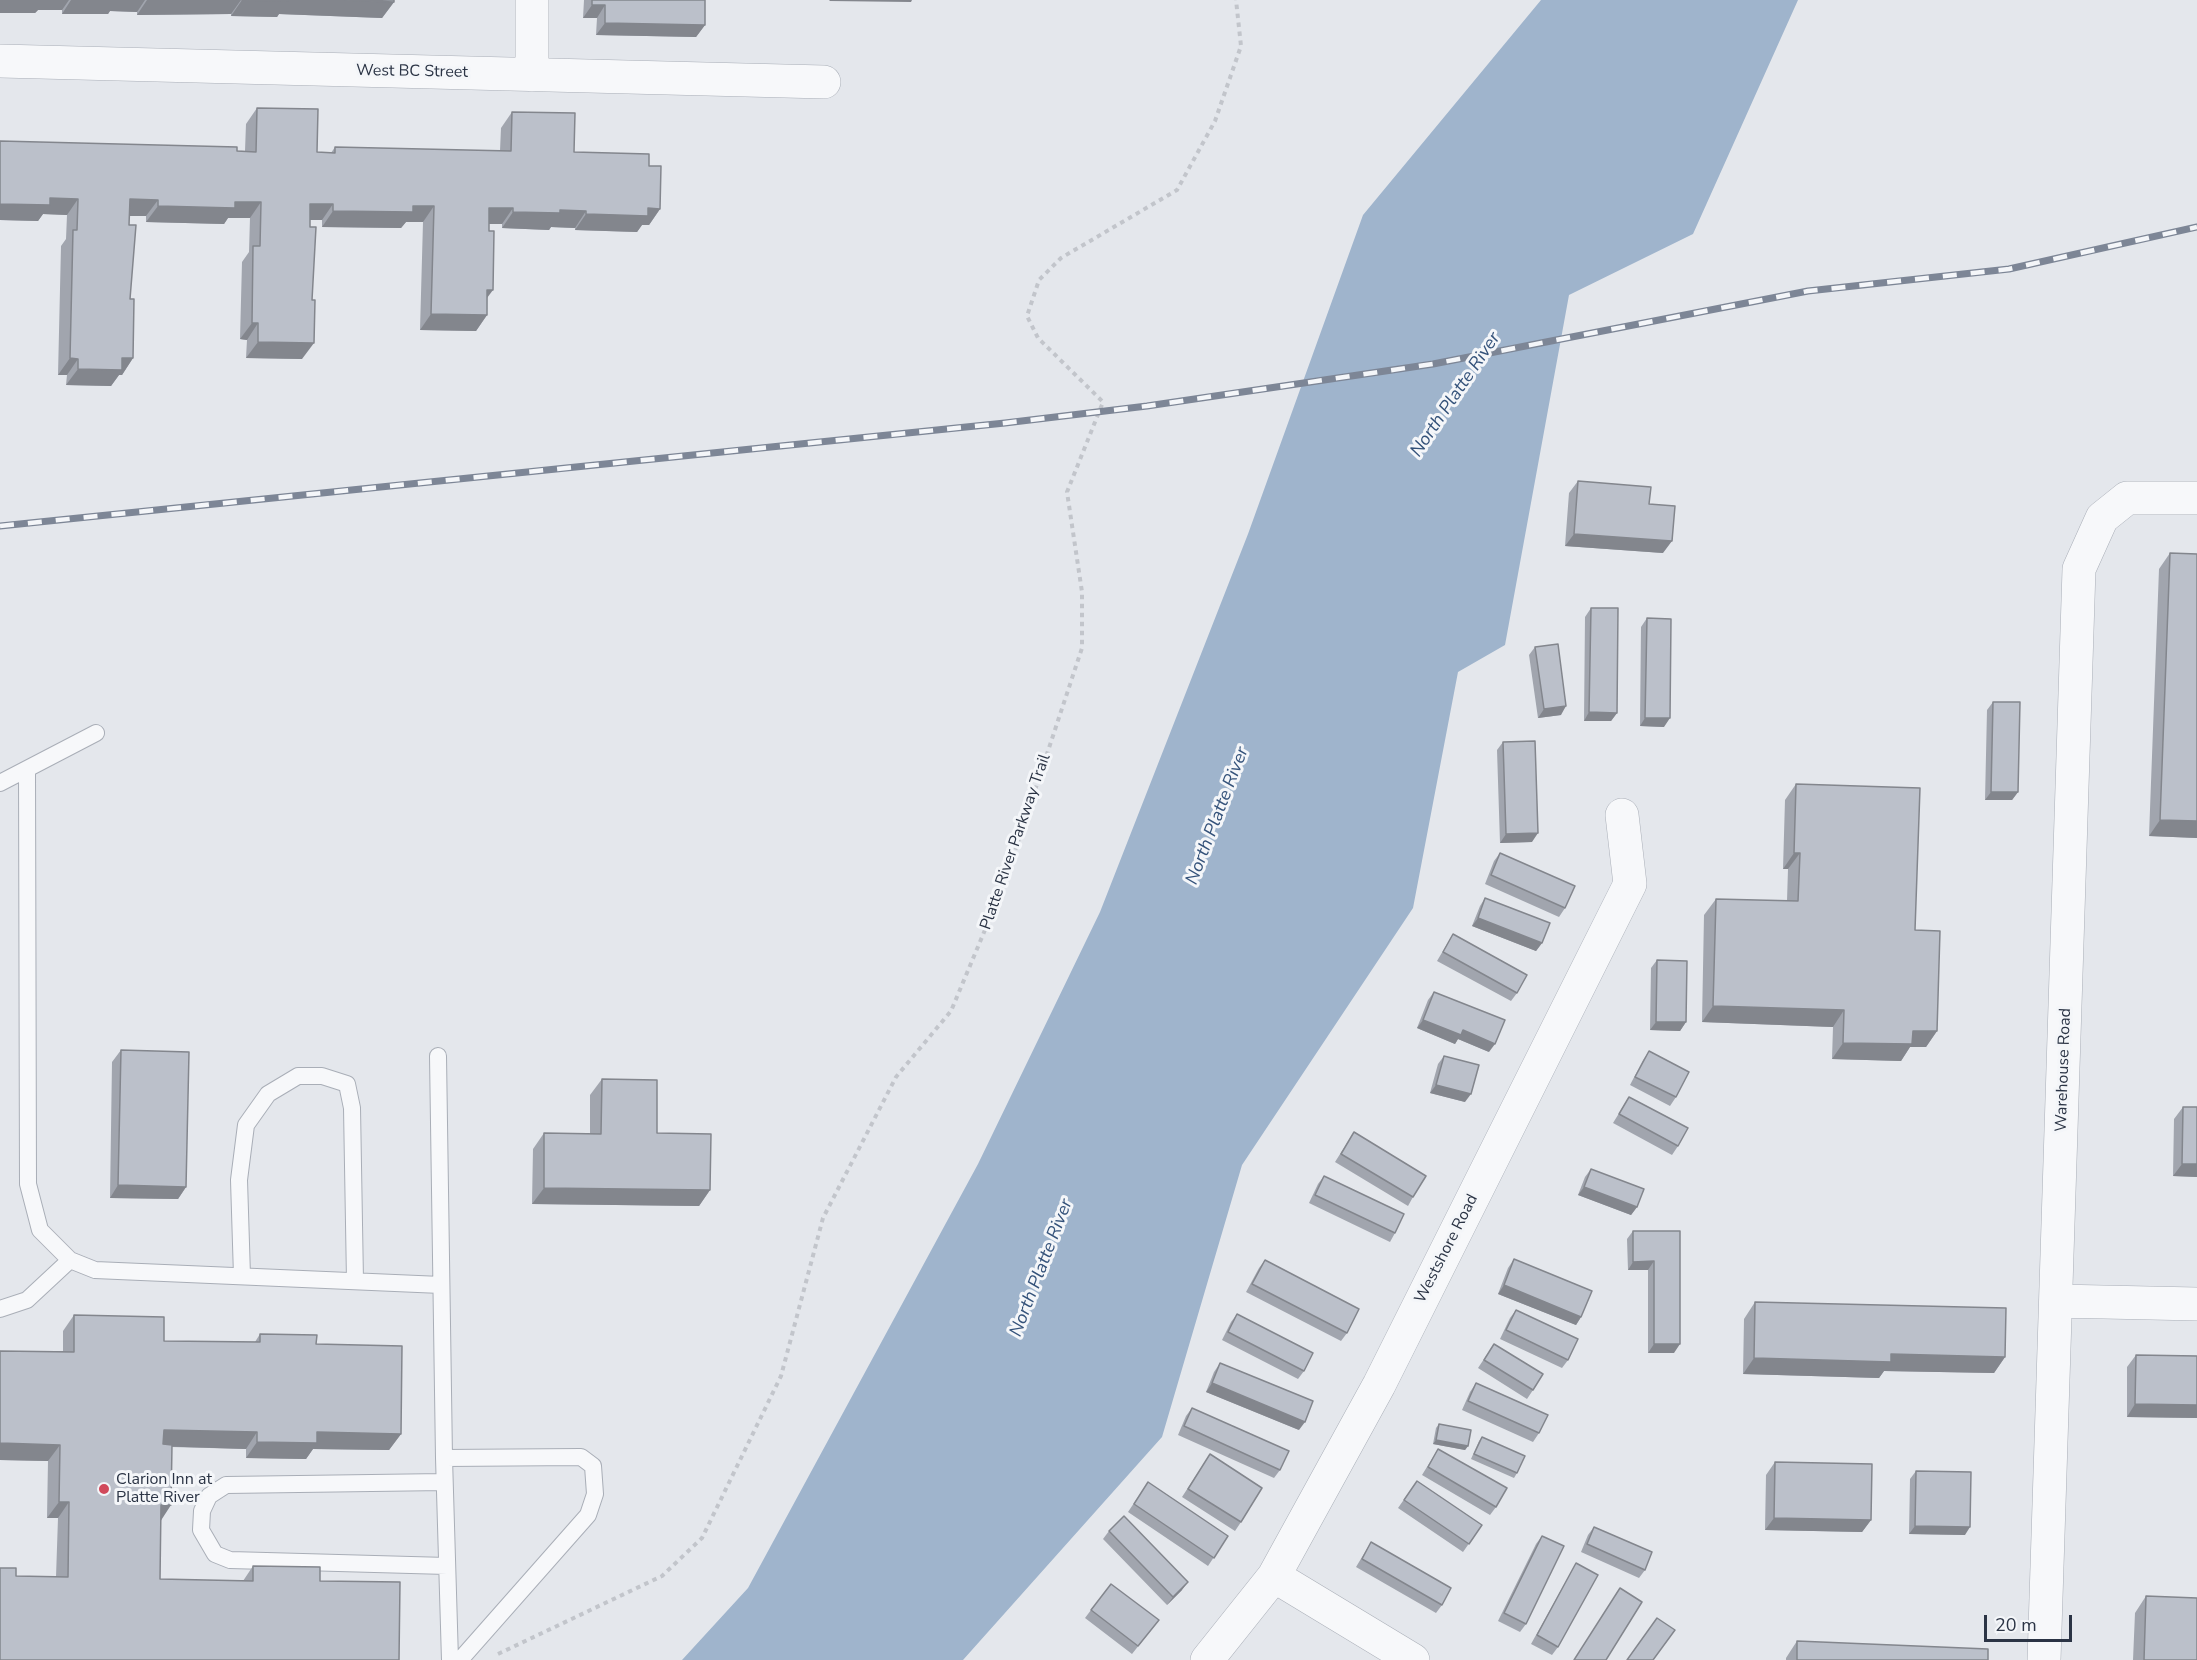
<!DOCTYPE html>
<style>
body{margin:0}
#map{position:relative;width:2197px;height:1660px;overflow:hidden;background:#e4e7ec;font-family:"Nunito Sans",sans-serif}
canvas{display:block}
.scale{position:absolute;left:1984px;top:1615px;width:88px;height:27px;box-sizing:border-box;border:3px solid #2b3445;border-top:0;padding-left:8px;font-size:18px;line-height:21px;white-space:nowrap;color:#2b3445;-webkit-text-stroke:4px #f4f6f9;paint-order:stroke}
</style>
<div id="map">
<canvas width="2197" height="1660"></canvas>
<div class="scale">20 m</div>
</div>
<script>
const g = document.querySelector('canvas').getContext('2d');
g.lineJoin = 'round';
function paint(path, color) { g.fillStyle = color; g.fill(path, 'evenodd'); }
function trace(path, color, width, dash) { g.strokeStyle = color; g.lineWidth = width; g.lineCap = dash ? 'butt' : 'round'; g.setLineDash(dash || []); g.stroke(path); }
function drawText(font, color, halo, rows, align = 'center') {
  g.font = font + ' "Nunito Sans",sans-serif'; g.lineWidth = 6; g.setLineDash([]); g.textBaseline = 'middle'; g.strokeStyle = halo; g.fillStyle = color; for (const [text, x, y, turn = 0] of rows) {
    g.save(); g.translate(x, y); g.rotate((+turn || 0) * Math.PI / 180); g.textAlign = isNaN(turn) ? turn : align; if (halo) g.strokeText(text, 0, 0); g.fillText(text, 0, 0); g.restore();
  }
}
paint(new Path2D(`
 M1541 0H1798L1693 234 1569 295 1505 645 1458 672 1413 908 1242 1165 1162 1437 963 1660H682L748 1588 978 1164 1100 912 1248 534 1363 215Z`), '#9fb4cc');
const service = new Path2D(`
 M27 769 28 1184 40 1230 70 1260 95 1270 441 1285
 M0 783 96 733
 M438 1056 444 1458 450 1660
 M242 1276 239 1180 246 1125 268 1094 298 1076H322L347 1084 352 1108 355 1281
 M0 1309 27 1300 70 1260
 M444 1458 581 1457 593 1466 595 1494 588 1515 460 1660
 M444 1482 226 1485 209 1496 202 1511 201 1530 215 1554 230 1560 447 1566`);
const minor = new Path2D(`
 M0 61 824 82
 M532 75V0
 M2057 1301 2197 1304
 M1274 1576 1413 1660
 M1207 1660 1274 1576 1379 1385 1630 884 1622 815
 M2044 1660 2079 569 2102 518 2127 498H2197`);
trace(service, '#a9aeb7', 18);
trace(minor, '#a9aeb7', 34);
trace(new Path2D(`
 M498 1654 662 1576 702 1538 781 1376 823 1218 896 1077 951 1011 1003 887 1082 648V592L1067 492 1103 402 1038 338 1027 316 1039 280 1061 258 1177 190 1215 121 1241 46 1236 0`), '#c2c5cb', 4, [4.5, 4.5]);
trace(service, '#f7f8fa', 16);
trace(minor, '#f7f8fa', 33);
const rail = new Path2D(`
 M0 526 1005 423 1147 406 1433 364 1808 291 2009 269 2197 227`);
trace(rail, '#7d8696', 7);
trace(rail, '#f4f6f9', 4.5, [14]);
paint(new Path2D(`
 M0 0H394V2L382 18 279 14 277 17 231 16V14L137 15V12L110 11 108 14H62V10H38L35 13Z
 M584 0H705V25L696 37 596 35 597 18H583Z
 M257 108 317 152 331 153 335 147 500 151 501 128 512 112 574 152 649 166 660 209 649 225H642L637 232 575 230V228L551 227 549 230 502 228V224H489L487 315 476 331 420 330 423 222H406L401 228 322 227V220H310L302 359 246 358 247 340 240 339 242 262 249 252 250 218H228L224 224 146 222V216H129L130 299 133 358 122 375H119L111 386 66 385 67 375H58L61 246 66 239 67 215 43 214 38 221 0 220V141L245 151 246 124Z
 M1578 481 1649 504 1663 553 1565 546 1569 493Z
 M2170 553 2197 554V838L2149 836 2159 569Z
 M1591 608 1617 713 1611 721H1584L1585 617Z
 M1647 618 1664 727 1640 726 1641 627Z
 M1535 647 1561 715 1538 718 1529 655Z
 M1993 702 2018 792 2012 800H1985L1987 710Z
 M1503 742 1532 842 1500 843 1497 750Z
 M1796 784 1915 930 1937 1031 1926 1047H1910L1901 1061 1832 1059 1833 1027 1702 1022 1704 915 1716 899 1787 901 1788 869H1783L1785 800Z
 M1500 853 1565 908 1559 917 1485 884 1494 861Z
 M1485 898 1542 943 1536 951 1472 926 1480 906Z
 M1453 934 1517 993 1511 1001 1437 961Z
 M1657 960 1686 1022 1680 1031 1650 1030 1651 968Z
 M1434 992 1489 1052 1458 1039 1455 1044 1417 1028 1428 1000Z
 M121 1050 186 1187 178 1199 110 1198 112 1062Z
 M1649 1051 1676 1097 1670 1106 1630 1085 1643 1060Z
 M1444 1056 1465 1102 1430 1093 1438 1064Z
 M602 1079 657 1133 710 1190 699 1206 532 1204 533 1149 544 1133 590 1134V1095Z
 M1629 1097 1678 1146 1672 1155 1613 1123Z
 M2183 1107 2197 1177 2173 1176 2174 1119Z
 M1354 1132 1413 1197 1408 1206 1335 1162Z
 M1591 1169 1637 1207 1631 1215 1578 1195 1585 1177Z
 M1324 1176 1395 1233 1390 1242 1309 1203 1318 1184Z
 M1633 1231H1680L1674 1353H1648V1270H1628L1627 1239Z
 M1514 1259 1581 1317 1576 1325 1498 1294 1508 1268Z
 M1265 1260 1347 1333 1341 1341 1246 1292 1259 1268Z
 M1755 1302 2005 1357 1994 1373 1884 1371 1879 1378 1743 1374 1744 1319Z
 M1516 1310 1568 1360 1562 1368 1500 1339 1510 1318Z
 M1237 1314 1304 1371 1298 1379 1222 1340 1231 1322Z
 M74 1315 164 1341 255 1342 260 1334 316 1344 401 1434 389 1450 313 1449 306 1459 246 1458V1449L172 1447 161 1520 160 1579 243 1581 253 1566 320 1581 399 1660 16 1576 56 1577 58 1518H47L48 1461 0 1460V1351H63V1331Z
 M1494 1344 1533 1390 1527 1399 1478 1368Z
 M2136 1355 2197 1356V1418L2127 1417V1367Z
 M1220 1363 1299 1430 1206 1392 1214 1372Z
 M1476 1383 1539 1433 1533 1442 1462 1410 1470 1392Z
 M1192 1408 1280 1470 1274 1478 1178 1435 1186 1416Z
 M1439 1424 1468 1446 1465 1450 1433 1444 1436 1428Z
 M1482 1437 1517 1473 1514 1478 1471 1459 1479 1441Z
 M1438 1449 1496 1507 1490 1515 1422 1475Z
 M1210 1454 1241 1522 1235 1531 1182 1497Z
 M1775 1462 1871 1520 1862 1532 1765 1530 1766 1475Z
 M1916 1471 1965 1535 1909 1534 1910 1479Z
 M1417 1481 1482 1525 1463 1552 1398 1508Z
 M1148 1482 1228 1536 1208 1566 1128 1512Z
 M1594 1527 1645 1570 1639 1578 1581 1552 1588 1535Z
 M1109 1531 1182 1590 1167 1605 1103 1539Z
 M1542 1536 1526 1624 1520 1632 1498 1621 1536 1544Z
 M1371 1542 1442 1605 1436 1613 1356 1567Z
 M1576 1563 1558 1647 1552 1655 1531 1644Z
 M2146 1596 2197 1660H2133L2135 1613Z
 M1091 1610 1159 1620 1132 1654 1085 1618Z
 M1797 1641 1988 1660H1786V1658Z`), '#a1a5ae');
paint(new Path2D(`
 M0 0H69L62 10H38L35 13H0Z
 M71 0H145L137 12 110 11 108 14H62Z
 M147 0H241L231 14 137 15Z
 M242 0H345L394 2 382 18 279 14 277 17 231 16Z
 M830 0H912L911 2 829 1Z
 M592 5H605L597 18H583Z
 M605 23 705 25 696 37 596 35Z
 M50 198 78 199 67 215 43 214 38 221 0 220V204Z
 M130 199 158 200 146 216H118Z
 M235 202H261L250 218H228L224 224 146 222 158 206Z
 M310 204H333L322 220H299Z
 M413 206H434L423 222H406L401 228 322 227 333 211Z
 M489 208H513L502 224H478Z
 M648 208 660 209 649 225H642L637 232 575 230 586 214Z
 M560 210 586 211 575 228 551 227 549 230 502 228 513 212Z
 M487 290H493L481 306Z
 M431 314 487 315 476 331 420 330Z
 M252 323H258L247 340 240 339Z
 M258 342 314 343 302 359 246 358Z
 M70 358 78 359 67 375H58Z
 M122 358H133L122 375H119L111 386 66 385 78 369Z
 M1574 534 1672 541 1663 553 1565 546Z
 M1566 706 1561 715 1538 718 1544 709Z
 M1589 712 1617 713 1611 721H1584Z
 M1645 718H1670L1664 727 1640 726Z
 M1991 792H2018L2012 800H1985Z
 M2160 820 2197 821V838L2149 836Z
 M1538 833 1532 842 1500 843 1506 834Z
 M1794 853H1800L1788 869H1783Z
 M1478 918 1542 943 1536 951 1472 926Z
 M1713 1006 1844 1010 1833 1027 1702 1022Z
 M1423 1020 1463 1030 1495 1044 1489 1052 1458 1039 1455 1044 1417 1028Z
 M1656 1022H1686L1680 1031 1650 1030Z
 M1913 1031H1937L1926 1047H1910L1901 1061 1832 1059 1843 1043Z
 M1436 1085 1471 1094 1465 1102 1430 1093Z
 M2182 1164H2197V1177L2173 1176Z
 M118 1185 186 1187 178 1199 110 1198Z
 M1584 1187 1637 1207 1631 1215 1578 1195Z
 M544 1188 710 1190 699 1206 532 1204Z
 M1654 1261 1648 1270H1628L1633 1262Z
 M1504 1285 1581 1317 1576 1325 1498 1294Z
 M1654 1344H1680L1674 1353H1648Z
 M1891 1354 2005 1357 1994 1373 1884 1371 1879 1378 1743 1374 1754 1358Z
 M1212 1383 1305 1422 1299 1430 1206 1392Z
 M2135 1404 2197 1405V1418L2127 1417Z
 M164 1430 257 1432 246 1449 152 1446Z
 M317 1432 401 1434 389 1450 313 1449 306 1459 246 1458 257 1442Z
 M1436 1440 1468 1446 1465 1450 1433 1444Z
 M0 1443 60 1445 48 1461 0 1460Z
 M59 1502H69L58 1518H47Z
 M161 1505H171L160 1522Z
 M1774 1518 1871 1520 1862 1532 1765 1530Z
 M1915 1526 1970 1527 1965 1535 1909 1534Z
 M1188 1582 1182 1590 1167 1605 1173 1597Z`), '#83868d');
const building = new Path2D(`
 M242 0H288V1Z
 M345 0H394V2Z
 M592 0H705V25L605 23V5H592Z
 M257 108 318 109 317 152 335 153V147L511 151 512 112 575 113 574 152 649 154V166H661L660 209 648 208V216L586 214V211L560 210V213L513 212V208H489V231H494L493 290H487V315L431 314 434 206H413V212L333 211V204H310V227H316L312 300H315L314 343 258 342V323H252L253 246H260L261 202H235V208L158 206V200L130 199 129 225H136L130 299H134L133 358H122V370L78 369V359L70 358 73 230H77L78 199 50 198V205L0 204V141L237 147V151L256 152Z
 M1578 481 1651 487 1649 504 1675 506 1672 541 1574 534Z
 M2170 553 2197 554V821L2160 820Z
 M1591 608H1618L1617 713 1589 712Z
 M1647 618 1671 619 1670 718H1645Z
 M1558 644 1566 706 1544 709 1535 647Z
 M1993 702H2020L2018 792H1991Z
 M1535 741 1538 833 1506 834 1503 742Z
 M1796 784 1920 788 1915 930 1940 931 1937 1031H1913L1912 1044 1843 1043 1844 1010 1713 1006 1716 899 1798 901 1800 853H1794Z
 M1500 853 1575 886 1565 908 1491 875Z
 M1485 898 1550 923 1542 943 1478 918Z
 M1453 934 1527 975 1517 993 1443 952Z
 M1657 960 1687 961 1686 1022H1656Z
 M1434 992 1505 1020 1495 1044 1463 1030 1461 1035 1423 1020Z
 M121 1050 189 1052 186 1187 118 1185Z
 M1649 1051 1689 1072 1676 1097 1635 1077Z
 M1444 1056 1479 1065 1471 1094 1436 1085Z
 M602 1079 657 1080V1133L711 1134 710 1190 544 1188V1133L601 1134Z
 M1629 1097 1688 1128 1678 1146 1619 1114Z
 M2183 1107H2197V1164H2182Z
 M1354 1132 1426 1176 1413 1197 1341 1154Z
 M1591 1169 1644 1189 1637 1207 1584 1187Z
 M1324 1176 1404 1214 1395 1233 1315 1195Z
 M1633 1231H1680V1344H1654V1261L1633 1262Z
 M1514 1259 1592 1291 1581 1317 1504 1285Z
 M1265 1260 1359 1309 1347 1333 1252 1284Z
 M1755 1302 2006 1308 2005 1357 1891 1354V1362L1754 1358Z
 M1516 1310 1578 1339 1568 1360 1506 1330Z
 M1237 1314 1313 1353 1304 1371 1228 1332Z
 M74 1315 164 1317V1341L260 1342V1334L317 1335 316 1344 402 1346 401 1434 317 1432V1443L257 1442V1432L164 1430 163 1444 172 1445 171 1505H161L160 1579 253 1581V1566L320 1567V1581L400 1582 399 1660H0V1568H16V1576L68 1577 69 1502H59L60 1445 0 1443V1351L74 1352Z
 M1494 1344 1543 1374 1533 1390 1484 1360Z
 M2136 1355 2197 1356V1405L2135 1404Z
 M1220 1363 1313 1401 1305 1422 1212 1383Z
 M1476 1383 1548 1415 1539 1433 1468 1401Z
 M1192 1408 1289 1451 1280 1470 1184 1426Z
 M1439 1424 1471 1430 1468 1446 1436 1440Z
 M1482 1437 1525 1456 1517 1473 1474 1454Z
 M1438 1449 1507 1488 1496 1507 1428 1467Z
 M1210 1454 1262 1488 1241 1522 1188 1489Z
 M1775 1462 1872 1464 1871 1520 1774 1518Z
 M1916 1471 1971 1472 1970 1527 1915 1526Z
 M1417 1481 1482 1525 1469 1544 1404 1500Z
 M1148 1482 1228 1536 1214 1558 1134 1504Z
 M1124 1516 1188 1582 1173 1597 1109 1531Z
 M1594 1527 1652 1552 1645 1570 1587 1544Z
 M1542 1536 1564 1546 1526 1624 1504 1613Z
 M1371 1542 1451 1588 1442 1605 1362 1559Z
 M1576 1563 1598 1575 1558 1647 1537 1635Z
 M1111 1584 1159 1620 1138 1646 1091 1610Z
 M1620 1588 1642 1602 1606 1660H1574Z
 M2146 1596 2197 1598V1660H2144Z
 M1657 1618 1675 1630 1653 1660H1627Z
 M1797 1641 1988 1649V1660H1797Z`);
paint(building, '#bbc0ca');
trace(building, '#83868d', 1.5);
for (const [x, y, r, color] of [
 [104,1489,6,"#d1495b"]
]) { const dot = new Path2D(); dot.arc(x, y, r, 0, 2 * Math.PI); g.fillStyle = color; g.fill(dot); trace(dot, '#f4f6f9', 2); }
drawText('16px', '#2b3445', '#f4f6f9', [
 ["West BC Street",412,72,1],
 ["Platte River Parkway Trail",1016,842,-71],
 ["Warehouse Road",2064,1070,-88],
 ["Westshore Road",1447,1249,-63]
]);
drawText('16px', '#2b3445', '#f4f6f9', [
 ["Clarion Inn at",116,1480],
 ["Platte River",116,1498]
], 'left');
drawText('italic 18px', '#34527a', '#f4f6f9', [
 ["North Platte River",1456,395,-56],
 ["North Platte River",1218,816,-69],
 ["North Platte River",1042,1268,-69]
]);
</script>
